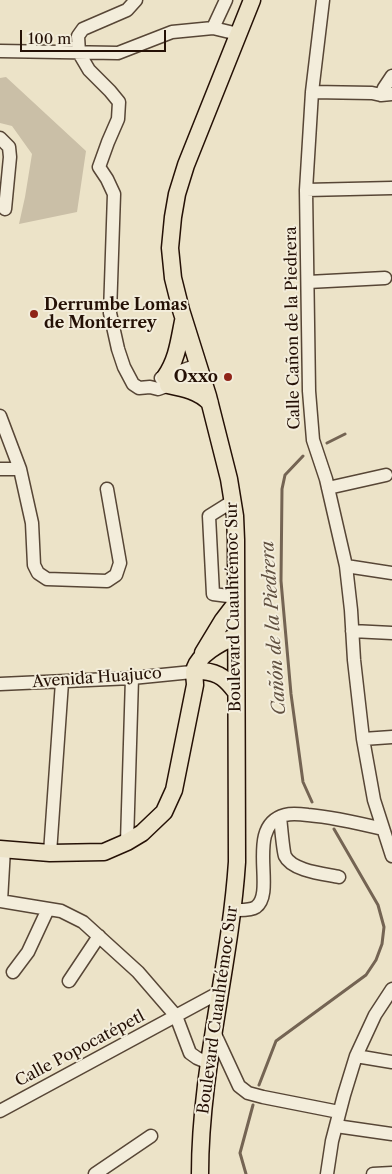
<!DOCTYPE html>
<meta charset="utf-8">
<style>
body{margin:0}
#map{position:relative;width:392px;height:1174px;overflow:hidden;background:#ece3c8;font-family:"Libre Caslon Text",serif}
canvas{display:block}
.scale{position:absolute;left:20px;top:30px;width:146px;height:22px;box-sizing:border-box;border:2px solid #251106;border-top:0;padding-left:6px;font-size:15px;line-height:18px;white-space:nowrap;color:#251106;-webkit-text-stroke:4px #f3eddb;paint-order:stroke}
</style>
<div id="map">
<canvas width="392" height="1174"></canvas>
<div class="scale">100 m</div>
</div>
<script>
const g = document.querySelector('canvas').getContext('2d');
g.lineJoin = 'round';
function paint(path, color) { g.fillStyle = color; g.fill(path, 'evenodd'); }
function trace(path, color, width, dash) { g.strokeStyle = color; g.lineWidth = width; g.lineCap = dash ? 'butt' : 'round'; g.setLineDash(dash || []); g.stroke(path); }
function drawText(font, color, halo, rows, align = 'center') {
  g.font = font + ' "Libre Caslon Text",serif'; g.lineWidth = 4; g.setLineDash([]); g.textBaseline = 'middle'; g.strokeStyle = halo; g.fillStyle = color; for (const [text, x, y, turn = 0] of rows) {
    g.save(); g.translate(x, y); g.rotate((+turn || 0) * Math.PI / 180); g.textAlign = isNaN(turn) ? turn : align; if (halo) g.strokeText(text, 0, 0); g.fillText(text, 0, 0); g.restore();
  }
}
paint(new Path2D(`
 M6 77 86 151 77 212 19 224 25 197 32 154 12 126 0 123V78Z`), '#cabfa7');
trace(new Path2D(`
 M327 443 345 434
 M303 456 285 475 282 489 281 581 291 694 303 782 312 802
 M259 1085 276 1041 366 975 376 960 382 944 384 927 378 905 334 829
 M246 1174 240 1153 253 1105`), '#746453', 3);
const minor = new Path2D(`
 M136 0 127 10 83 29 78 36 79 53 89 70 110 91 119 102 118 119 108 142 99 167 107 179 114 194 110 313 118 349 124 367 133 384 139 388 150 387 158 389 201 374
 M323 0 312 92 306 190 309 391 313 440 326 479 346 566 351 610 354 660 363 739 374 800 392 856
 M213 28 226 0
 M0 51 118 53 172 32 213 28 238 34
 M312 92 372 93 381 95 392 94
 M381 95 384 88 392 76
 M0 138 9 147 10 157 5 209
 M306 190 392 188
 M308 282 385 278
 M161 378 198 365
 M0 416 20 469 32 523 34 565 38 573 47 579 107 581 116 575 120 563 107 489
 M0 469H20
 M328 488 386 475
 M233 501 209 516 213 594 236 597
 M346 566 392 573
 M352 631 392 633
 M0 684 132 678 202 671
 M363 739 392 737
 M280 817C281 825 283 851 285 856 292 871 325 874 339 877
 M127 842 132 678
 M50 853 62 682
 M0 901 61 911 83 922 138 972 176 1016 190 1053 197 1058 209 1063
 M1 901 4 849
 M233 910C240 910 250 911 256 907 277 892 244 826 285 815 292 813 300 814 308 815 333 817 358 823 383 829
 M13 972 28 952 48 909
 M69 981 99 936
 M214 1032 239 1086 248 1093 263 1097 339 1112
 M356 1056 392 1062
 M0 1111 220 992
 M336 1126 392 1134
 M95 1174 151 1136
 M327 1174 332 1141 344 1095 356 1056 375 1015 392 989
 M373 1174 392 1173`);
const major = new Path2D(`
 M165 377C177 360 179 341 183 321
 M168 385C183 388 199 391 210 403
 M203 653 223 620 236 603
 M203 671C220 673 226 679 236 692
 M0 849 50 853 104 852 127 842 142 833 164 812 174 790 195 685C195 681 194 676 194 672 196 655 222 642 236 636
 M200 1174C200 1069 230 967 237 862L236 540 235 516 229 479 208 396 181 310 173 278 170 248 173 217 177 194 186 165 252 0`);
trace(minor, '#574636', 15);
trace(major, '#251106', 19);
trace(minor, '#f3eddb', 12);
trace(major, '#ece3c8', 16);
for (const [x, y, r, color] of [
 [34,314,5,"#8f2418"],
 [228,377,5,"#8f2418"]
]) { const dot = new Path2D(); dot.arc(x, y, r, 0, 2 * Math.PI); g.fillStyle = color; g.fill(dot); trace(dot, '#f3eddb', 2); }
drawText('bold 16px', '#251106', '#f3eddb', [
 ["Derrumbe Lomas",44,305],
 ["de Monterrey",44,323],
 ["Oxxo",218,377,"right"]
], 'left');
drawText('16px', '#251106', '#f3eddb', [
 ["Calle Cañon de la Piedrera",293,328,-91],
 ["Boulevard Cuauhtémoc Sur",234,607,-91],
 ["Avenida Huajuco",97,678,-4],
 ["Boulevard Cuauhtémoc Sur",218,1010,-82],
 ["Calle Popocatépetl",80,1049,-28]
]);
drawText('italic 18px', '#605040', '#f3eddb', [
 ["Cañón de la Piedrera",274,628,-94]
]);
</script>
